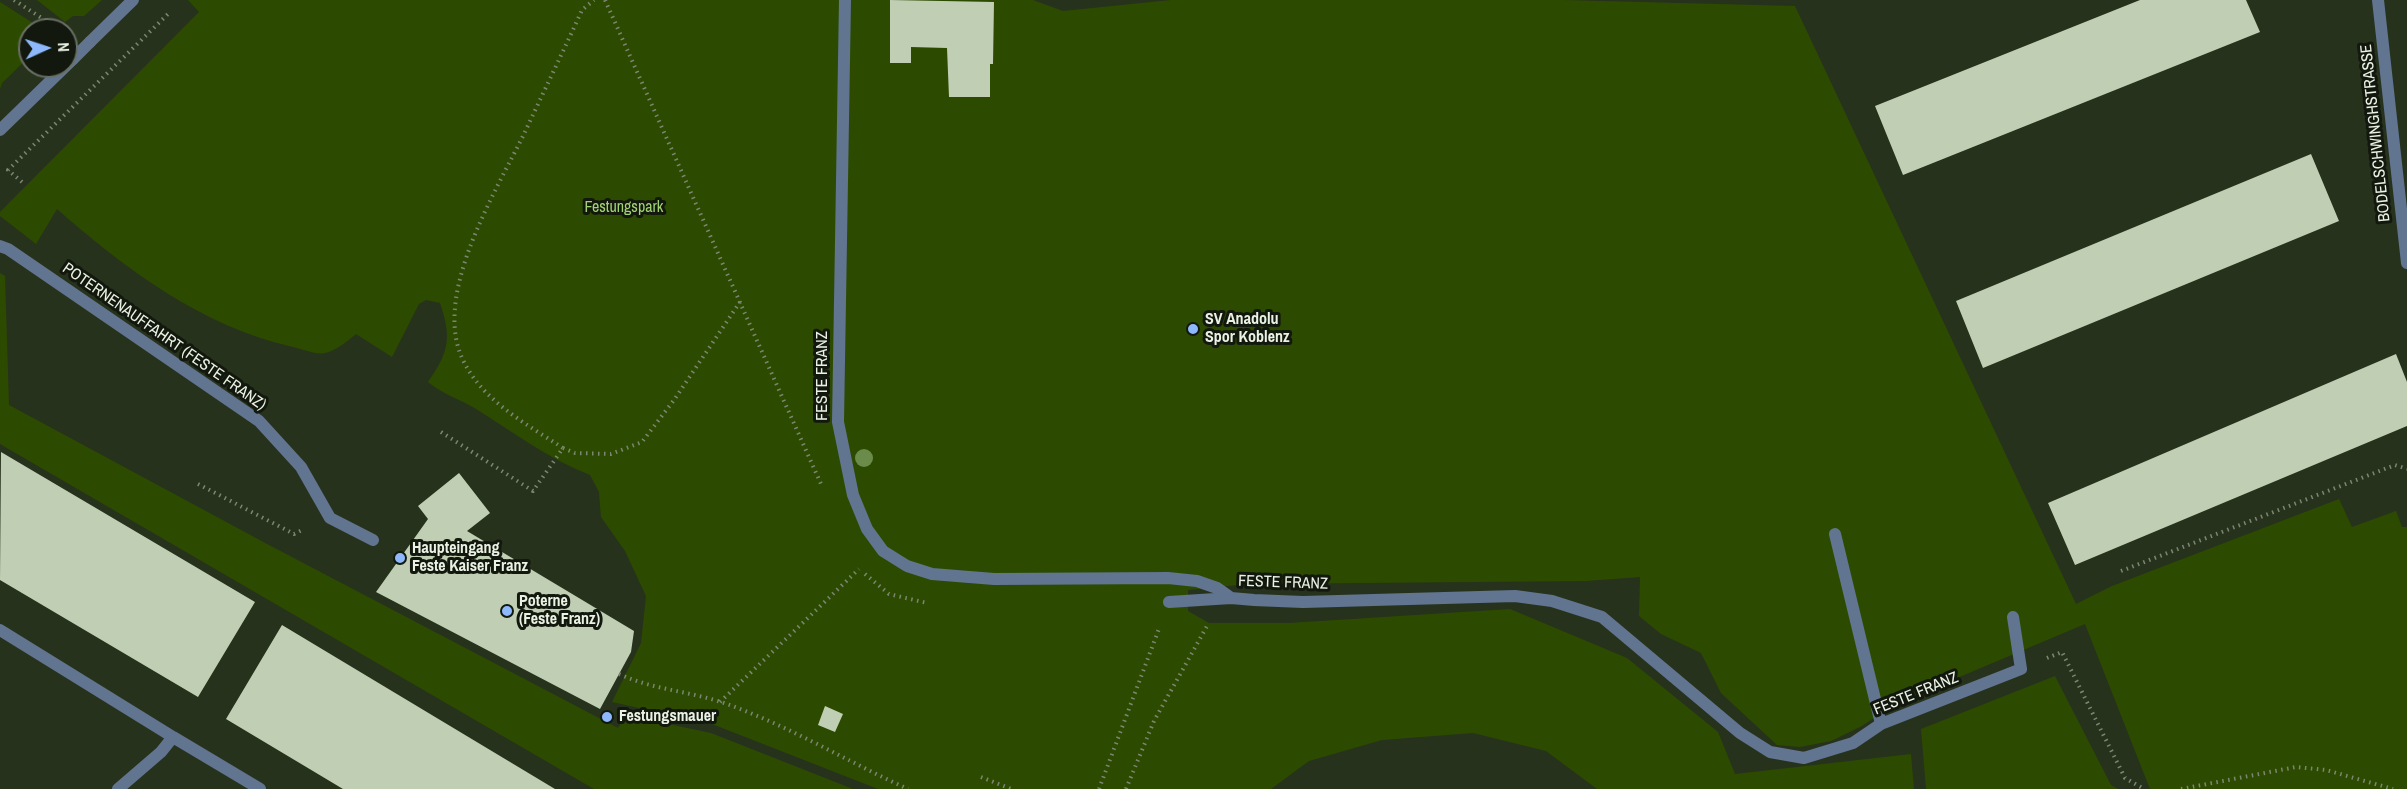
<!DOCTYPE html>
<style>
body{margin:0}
#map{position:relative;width:2407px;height:789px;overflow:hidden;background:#27321c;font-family:"Archivo Narrow",sans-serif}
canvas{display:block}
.north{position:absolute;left:18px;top:18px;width:60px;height:60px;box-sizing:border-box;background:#13180e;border:2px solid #696f64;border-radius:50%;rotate:87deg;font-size:16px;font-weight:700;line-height:24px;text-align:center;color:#eaf2e4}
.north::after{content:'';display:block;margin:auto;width:21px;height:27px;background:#8db9fc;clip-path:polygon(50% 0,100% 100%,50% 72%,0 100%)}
</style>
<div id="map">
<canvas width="2407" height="789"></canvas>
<div class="north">N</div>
</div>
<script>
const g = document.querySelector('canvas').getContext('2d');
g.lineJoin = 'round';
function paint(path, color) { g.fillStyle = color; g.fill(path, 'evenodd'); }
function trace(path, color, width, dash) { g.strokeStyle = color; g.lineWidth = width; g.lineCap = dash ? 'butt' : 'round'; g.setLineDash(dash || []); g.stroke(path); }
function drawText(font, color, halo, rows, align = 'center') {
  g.font = font + ' "Archivo Narrow",sans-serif'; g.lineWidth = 6; g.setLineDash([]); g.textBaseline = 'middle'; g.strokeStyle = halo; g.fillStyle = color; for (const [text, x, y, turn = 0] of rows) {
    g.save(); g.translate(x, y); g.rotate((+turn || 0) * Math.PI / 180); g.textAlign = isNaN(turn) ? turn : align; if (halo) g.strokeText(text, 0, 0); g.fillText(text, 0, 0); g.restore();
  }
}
paint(new Path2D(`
 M37 0H102L84 16H73L65 22Z
 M188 0H1033L1063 11 1171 0H1563L1795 6 2076 604 2112 586 2339 499 2352 527 2396 511 2402 527H2407V789H2150L2085 624 1893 705 1862 726 1831 741 1800 747 1777 745 1721 693 1701 653 1661 634 1639 616 1640 577 1586 581 1248 584 1188 590V611L1209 623H1289L1510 609 1627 658 1718 732 1735 774 1911 754 1914 789H1597L1546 751 1473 733 1382 740 1309 761 1271 789H878L712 724 612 702 641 643 646 596 625 551 601 517 599 492 590 475C549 459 513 432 476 409 458 398 446 396 428 382 449 352 452 338 440 303L426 300 419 304 392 357 356 334C346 342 337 350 325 353 316 355 302 349 293 347 203 327 125 269 57 209L36 244 0 216V212L199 12Z
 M0 2 44 30H30V56L2 83 0 89Z
 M0 273 5 276 9 405 269 545 618 728 626 715 711 733 853 789H594L0 444Z
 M2055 676 2111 785 2118 789H1926L1921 729Z`), '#2c4b00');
paint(new Path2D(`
 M890 0 994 2 993 64H990V97H949L947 48 911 47V63H890Z
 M2140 0H2246L2260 32 1903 175 1875 106Z
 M2311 154 2339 221 1983 368 1956 301Z
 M2396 354 2407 382V426L2075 565 2048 503Z
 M1 452 255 602 198 697 0 580Z
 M459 473 490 513 467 531 634 631 631 652 600 709 376 592 428 519 418 506Z
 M282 625 555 789H343L226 719Z
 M825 706 843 714 835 732 818 725Z`), '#c0cfb4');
trace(new Path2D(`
 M14 0 60 30
 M605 0 821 484
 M22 182 8 170 169 13
 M441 432 533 491 563 448C525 423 477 398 460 353 436 288 496 191 524 134 543 93 563 52 582 10L594 0
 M563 448 575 453 611 454 642 442 674 400 740 302
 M198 484 294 534 304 529
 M2121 571 2395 465 2407 469
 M865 574 889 594 927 603
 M2047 658 2062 652 2125 778 2144 789
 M619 674C651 689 687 691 721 702 786 724 846 761 908 789
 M720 702 859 569
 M981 777 1011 789
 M1099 789 1160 626
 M1126 789 1154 721 1207 626
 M2181 789 2296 767 2326 770 2393 789`), '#7c8673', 4, [1.5, 4.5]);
trace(new Path2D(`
 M845 0 838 422 853 495 867 529 883 551 907 566 932 574 994 579 1168 578 1197 581 1217 588 1231 598 1254 600 1303 602 1515 596 1552 601 1602 617 1740 733 1770 752 1804 758 1853 743 1881 724 2021 669 2013 617
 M0 246 8 249 259 421 301 467 330 518 373 540
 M1835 534 1881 724
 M1169 602 1231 598
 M0 630 173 737 161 752 118 789
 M173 737 260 789`), '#617490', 12);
trace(new Path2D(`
 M2378 0 2407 263
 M90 42 133 0
 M0 130 73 59`), '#617490', 12);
trace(new Path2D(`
 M73 59 90 42`), '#617490', 12);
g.fillStyle = '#6b8b4b';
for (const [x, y] of [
 [864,458]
]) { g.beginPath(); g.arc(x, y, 9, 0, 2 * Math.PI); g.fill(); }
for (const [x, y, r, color] of [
 [1193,329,6,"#8db9fc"],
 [400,558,6,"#8db9fc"],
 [507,611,6,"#8db9fc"],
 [607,717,6,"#8db9fc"]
]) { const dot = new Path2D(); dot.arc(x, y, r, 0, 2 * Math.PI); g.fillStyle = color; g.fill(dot); trace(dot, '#13180e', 2); }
drawText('16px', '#eaf2e4', '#13180e', [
 ["BODELSCHWINGHSTRASSE",2376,133,-96],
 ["POTERNENAUFFAHRT (FESTE FRANZ)",164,337,35],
 ["FESTE FRANZ",823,376,-90],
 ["FESTE FRANZ",1283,583,2],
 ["FESTE FRANZ",1916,694,-22]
]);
drawText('16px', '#a2d371', '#13180e', [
 ["Festungspark",624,208]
]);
drawText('bold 16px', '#eaf2e4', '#13180e', [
 ["SV Anadolu",1205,320],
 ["Spor Koblenz",1205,338],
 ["Haupteingang",412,549],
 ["Feste Kaiser Franz",412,567],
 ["Poterne",519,602],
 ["(Feste Franz)",519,620],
 ["Festungsmauer",619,717]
], 'left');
</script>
